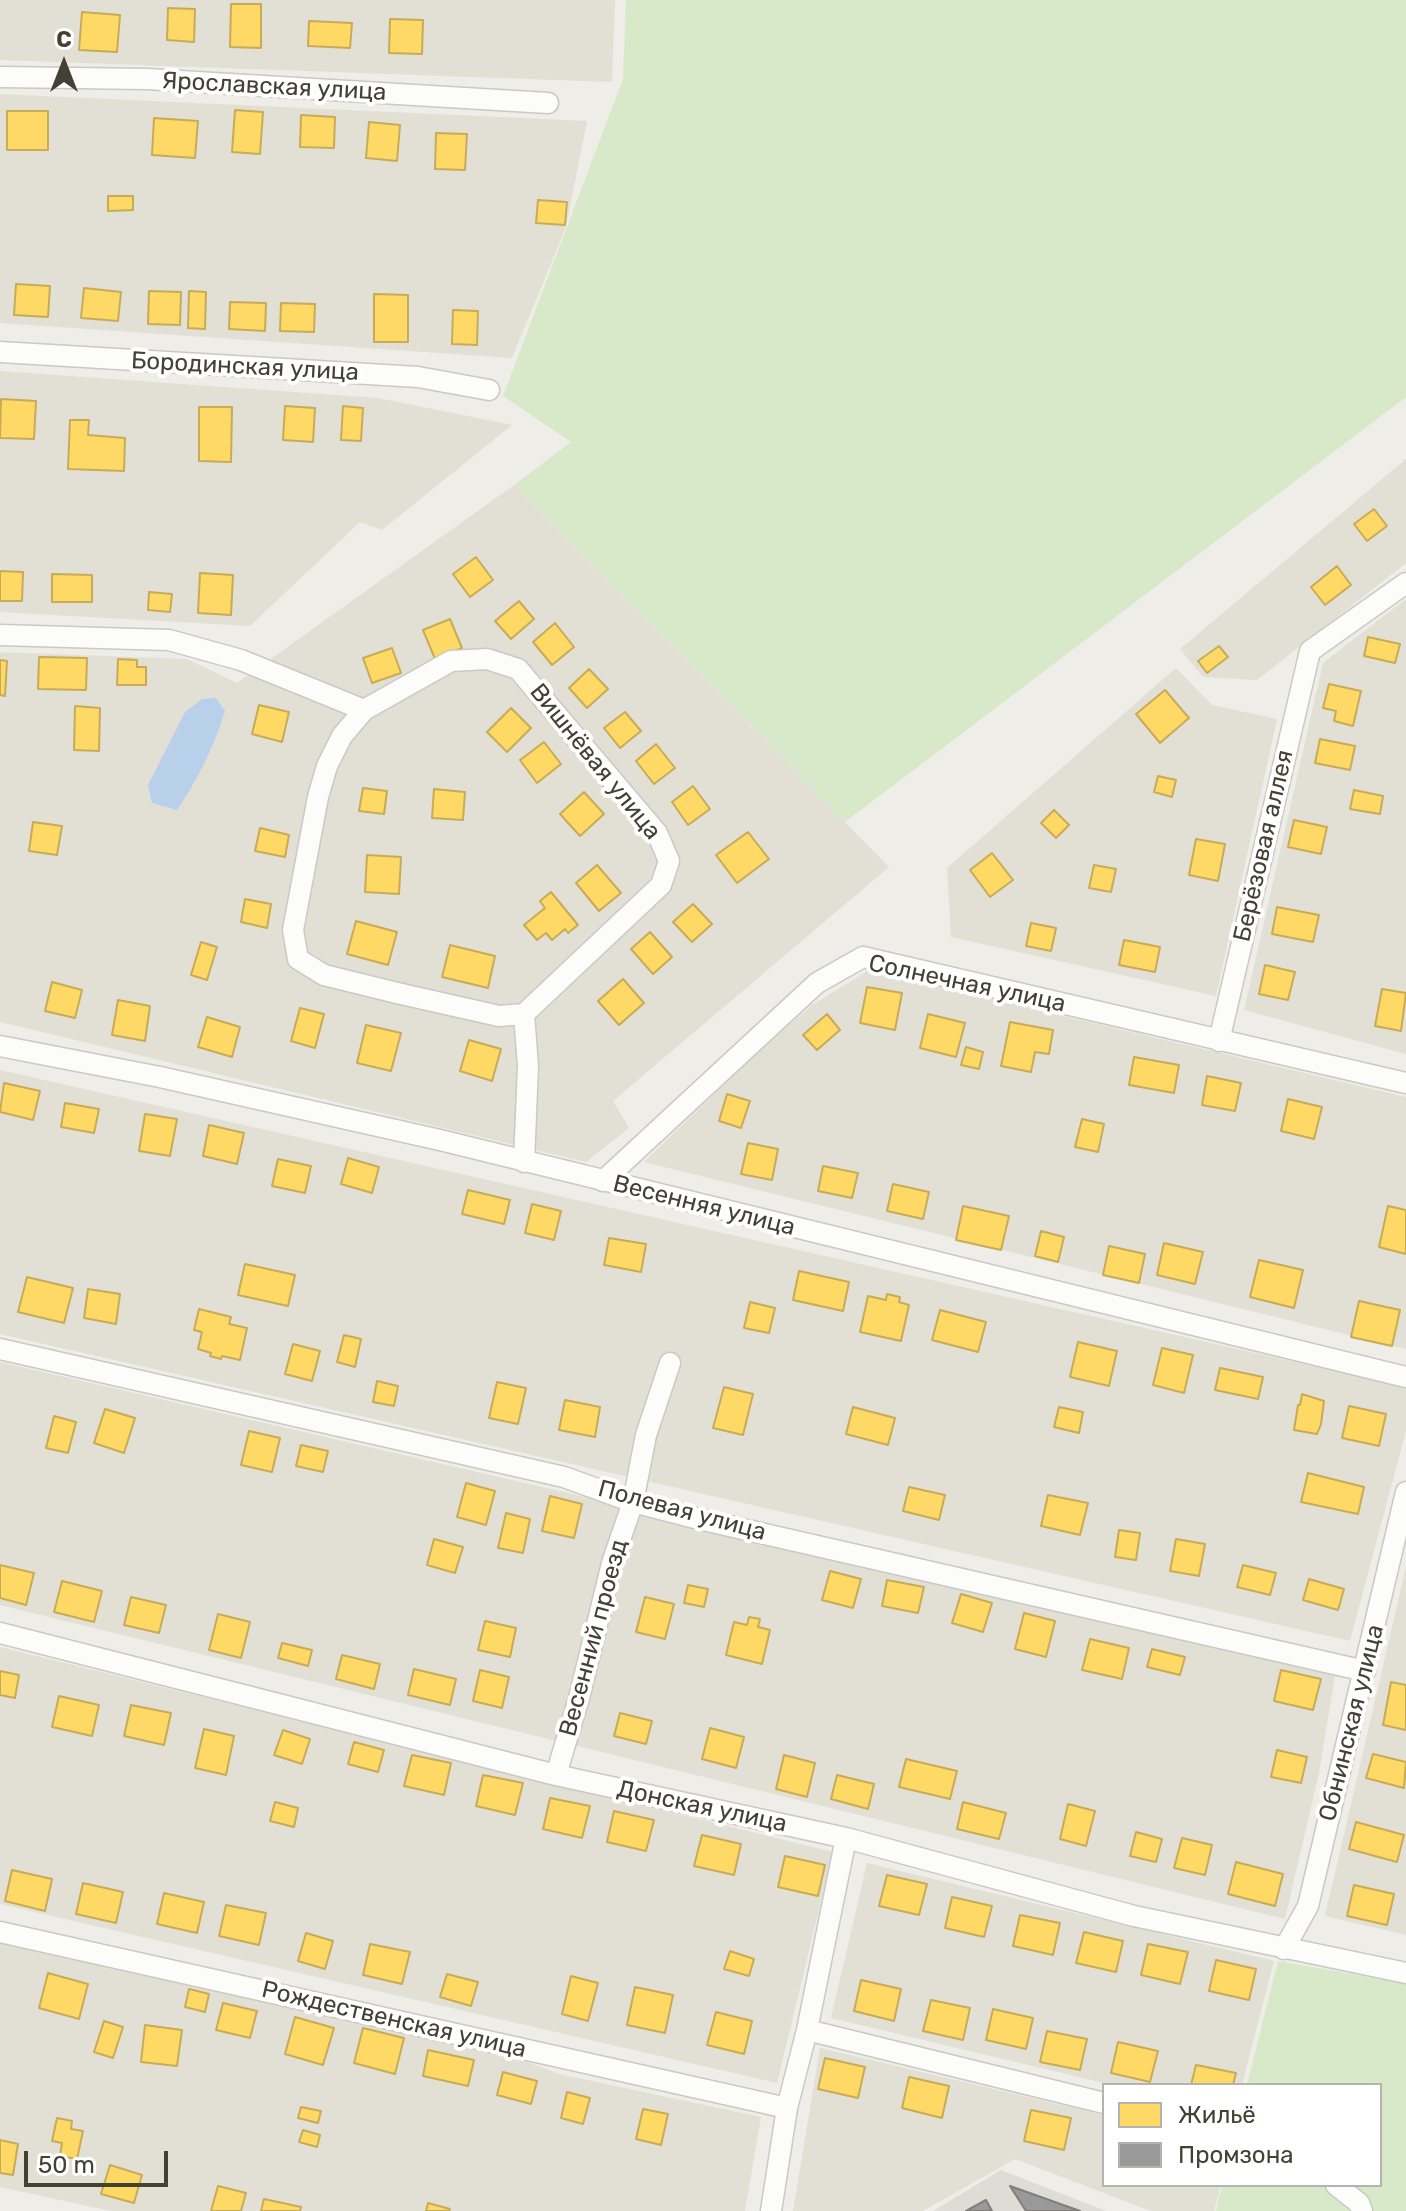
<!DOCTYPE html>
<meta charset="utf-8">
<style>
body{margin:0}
#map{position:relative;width:1406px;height:2211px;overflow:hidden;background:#eeede7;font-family:Rubik,sans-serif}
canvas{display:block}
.legend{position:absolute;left:1102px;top:2083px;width:280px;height:104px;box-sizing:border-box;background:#fff;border:2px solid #b4b3ae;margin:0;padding:10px 14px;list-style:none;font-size:24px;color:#434034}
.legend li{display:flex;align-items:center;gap:16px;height:40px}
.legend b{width:40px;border:2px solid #b4b3ae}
.north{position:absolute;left:24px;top:24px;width:80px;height:80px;-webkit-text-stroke:6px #fff;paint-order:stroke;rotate:0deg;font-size:22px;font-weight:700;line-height:32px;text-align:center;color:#434034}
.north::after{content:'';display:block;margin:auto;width:28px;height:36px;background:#434034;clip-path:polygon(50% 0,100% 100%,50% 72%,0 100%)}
.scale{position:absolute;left:24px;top:2151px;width:144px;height:36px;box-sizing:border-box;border:4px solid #434034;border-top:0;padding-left:10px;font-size:24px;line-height:28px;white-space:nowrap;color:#434034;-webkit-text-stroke:6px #fff;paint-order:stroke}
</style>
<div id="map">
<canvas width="1406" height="2211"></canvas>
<ul class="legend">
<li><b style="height:22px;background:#ffd966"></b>Жильё</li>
<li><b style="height:22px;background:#999"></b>Промзона</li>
</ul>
<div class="north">С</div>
<div class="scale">50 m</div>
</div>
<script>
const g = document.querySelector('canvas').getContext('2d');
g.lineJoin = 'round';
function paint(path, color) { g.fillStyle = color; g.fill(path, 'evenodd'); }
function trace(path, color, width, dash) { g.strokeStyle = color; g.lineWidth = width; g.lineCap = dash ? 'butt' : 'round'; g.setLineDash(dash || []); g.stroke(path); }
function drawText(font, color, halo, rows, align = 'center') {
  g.font = font + ' Rubik,sans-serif'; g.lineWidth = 8; g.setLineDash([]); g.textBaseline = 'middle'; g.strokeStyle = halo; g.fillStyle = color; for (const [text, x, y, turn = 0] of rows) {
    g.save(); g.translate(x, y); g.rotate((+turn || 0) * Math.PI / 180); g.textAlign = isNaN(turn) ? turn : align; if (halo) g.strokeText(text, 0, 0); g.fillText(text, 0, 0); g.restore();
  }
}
paint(new Path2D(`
 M0 0H615L612 82 0 60Z
 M0 94 587 121 566 227 512 358 0 323Z
 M0 371 378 398 512 425 382 530 360 522 250 626 0 612Z
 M1406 459V563L1257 680 1203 677 1180 649Z
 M514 485 889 867 613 1101 629 1128 586 1162 0 1022V652L187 659 237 683Z
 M1406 599V1054L1244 1010 1323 663Z
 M1176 668 1212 705 1277 719 1216 996 951 937 947 868Z
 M869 970 1406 1097V1349L644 1162 752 1058 812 1005Z
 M0 1070 1406 1387V1431L1350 1641 0 1334Z
 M0 1362 1336 1670 1319 1773 1285 1919 0 1605Z
 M1406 1567V1935L1325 1916Z
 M0 1647 833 1852 777 2083 0 1904Z
 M867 1863 1274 1961 1242 2085H1112L831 2018Z
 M0 1942 493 2049 559 2074 761 2117 745 2211H111L0 2187Z
 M820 2048 1104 2115V2185H1221L1214 2211H1151L1015 2159 923 2211H793Z`), '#e2e0d5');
paint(new Path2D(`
 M1001 2170 1106 2211H933Z`), '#dedcd5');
paint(new Path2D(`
 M626 0H1406V397L845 822 514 485 571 442 503 396 623 79Z
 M1278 1961 1406 1984V2211H1216L1222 2185H1380V2085H1247Z`), '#d7e9c8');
paint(new Path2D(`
 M216 698 225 711C214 747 198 779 177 810L152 803 148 785 185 712 202 699Z`), '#b9d0eb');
const homes = new Path2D(`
 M231 4H261V48L230 47Z
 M168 8 195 9 194 42 167 40Z
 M82 12 120 15 117 52 79 50Z
 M390 19 423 20 422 54 389 53Z
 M309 21 352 23 350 48 308 46Z
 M235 110 263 112 260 154 232 152Z
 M7 111H48V150H7Z
 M301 115 335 117 334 148 300 147Z
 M154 118 198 121 195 158 152 155Z
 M369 122 400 125 397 161 366 158Z
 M436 133 467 134 465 170 435 169Z
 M108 196H133V210L108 211Z
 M538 200 567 202 565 225 536 223Z
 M16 284 50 286 48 317 14 315Z
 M84 288 121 292 118 321 81 318Z
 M149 291 181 292 180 325 148 324Z
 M189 291 206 292 205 329 188 328Z
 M374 294 408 295V342H374Z
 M230 302 266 303 265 331 229 329Z
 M281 303 315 304 314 332 280 331Z
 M453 310 478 311 477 345 452 344Z
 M1 399 36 401 34 439 0 438Z
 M285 406 315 408 313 442 283 440Z
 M343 406 363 408 361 441 341 440Z
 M199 407H232L231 462 199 461Z
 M70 420H89L88 435 125 438 124 471 68 469Z
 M1374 509 1387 526 1367 541 1354 524Z
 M476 557 493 580 470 597 453 574Z
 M1337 566 1351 585 1325 605 1311 587Z
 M0 571 23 572 22 601H0Z
 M200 573 233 575 231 615 198 613Z
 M52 574 92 575V602H52Z
 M149 592 172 594 170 612 148 610Z
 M519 601 534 619 511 639 495 621Z
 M450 619 462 648 435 659 423 630Z
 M555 623 574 647 552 665 533 642Z
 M1368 637 1400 644 1395 663 1364 656Z
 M1219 646 1228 657 1207 673 1198 661Z
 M392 648 401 673 372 683 363 658Z
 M39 657 87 658 86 690 38 689Z
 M118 659 137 660V667H146V685H117Z
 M0 660 7 661 5 696 0 695Z
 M589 669 608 689 587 708 569 688Z
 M1329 684 1361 691 1353 726 1334 721 1336 711 1323 708Z
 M1165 690 1189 718 1160 743 1136 714Z
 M259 705 289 712 282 742 252 734Z
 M75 706 100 708 99 751 74 750Z
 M511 708 531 728 507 752 487 732Z
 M625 712 641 731 620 748 604 728Z
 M1320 739 1355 746 1350 770 1315 763Z
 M544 742 561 764 537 783 520 760Z
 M656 744 675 768 654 784 636 761Z
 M1158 776 1176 780 1172 797 1154 792Z
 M693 786 710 809 688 825 672 802Z
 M363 788 387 791 384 814 359 811Z
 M434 789 465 792 463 820 432 818Z
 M1354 790 1383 796 1380 814 1350 809Z
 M584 792 604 814 580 836 560 814Z
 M1054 810 1069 825 1056 838 1041 823Z
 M1294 820 1327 827 1321 854 1288 847Z
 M33 822 62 826 57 855 29 851Z
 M260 828 289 835 285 857 255 851Z
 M748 832 769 859 737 883 716 855Z
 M1196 839 1225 844 1218 881 1189 875Z
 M992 853 1013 880 990 897 970 870Z
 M367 855 401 857 399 894 365 892Z
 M597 865 621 893 599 911 576 883Z
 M1094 865 1116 869 1111 892 1089 888Z
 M551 892 578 925 568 933 565 929 552 940 546 933 537 940 524 925 545 908 540 901Z
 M245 899 271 904 267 928 241 922Z
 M693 904 712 924 692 942 673 922Z
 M1277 907 1319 915 1313 942 1272 934Z
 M356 921 397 932 388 965 347 954Z
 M1031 923 1056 928 1051 951 1026 946Z
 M650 932 672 957 653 974 631 949Z
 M1124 940 1160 947 1155 972 1119 965Z
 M201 942 217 947 207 980 191 975Z
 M450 945 495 956 488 988 442 977Z
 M1265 965 1295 972 1288 1000 1259 994Z
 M623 979 644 1003 619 1025 598 1001Z
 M52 982 82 990 75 1018 45 1011Z
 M867 987 902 993 895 1030 860 1023Z
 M1382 989 1406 993 1401 1031 1375 1026Z
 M118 1000 150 1006 145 1041 112 1035Z
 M300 1008 324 1014 315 1048 291 1041Z
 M827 1014 840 1030 817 1050 803 1035Z
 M928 1014 965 1023 956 1057 920 1048Z
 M207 1017 240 1027 232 1057 198 1047Z
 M1010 1022 1053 1030 1049 1054 1035 1052 1031 1072 1001 1066Z
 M366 1025 401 1033 391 1071 357 1063Z
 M469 1040 501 1049 492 1081 460 1071Z
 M966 1047 983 1052 979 1069 961 1065Z
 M1134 1057 1179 1065 1174 1093 1129 1085Z
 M1207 1076 1241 1083 1235 1111 1202 1105Z
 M4 1083 40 1091 33 1120 0 1112Z
 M727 1094 750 1101 741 1128 719 1121Z
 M1288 1099 1322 1107 1314 1139 1281 1131Z
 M65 1103 99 1109 94 1133 61 1127Z
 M145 1114 177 1119 170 1156 139 1151Z
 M1082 1119 1104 1124 1098 1152 1075 1147Z
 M209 1125 244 1133 237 1164 203 1156Z
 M748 1143 778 1149 772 1180 741 1174Z
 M348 1158 379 1167 372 1193 341 1184Z
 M278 1159 311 1166 305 1193 272 1186Z
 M823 1166 858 1173 852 1198 818 1191Z
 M893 1184 929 1192 923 1219 887 1211Z
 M468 1190 510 1200 504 1224 462 1214Z
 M532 1204 561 1211 554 1240 525 1233Z
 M963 1206 1009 1216 1001 1250 956 1240Z
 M1388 1206 1406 1210V1254L1379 1247Z
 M1041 1231 1064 1237 1058 1262 1035 1256Z
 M609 1238 646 1244 641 1272 604 1265Z
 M1164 1243 1203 1252 1195 1284 1157 1275Z
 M1109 1246 1145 1254 1139 1283 1103 1275Z
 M1259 1260 1303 1270 1294 1308 1250 1297Z
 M245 1264 295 1275 288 1306 238 1295Z
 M799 1271 849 1282 843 1311 793 1300Z
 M27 1277 73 1288 64 1323 18 1312Z
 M88 1289 120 1294 116 1324 84 1318Z
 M887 1294 900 1297 899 1302 909 1305 901 1341 860 1332 868 1296 886 1300Z
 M1359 1301 1400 1310 1392 1346 1351 1337Z
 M750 1302 775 1308 769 1333 744 1328Z
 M199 1309 231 1317 229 1324 247 1328 240 1360 222 1356 221 1359 210 1356 211 1353 198 1349 202 1332 194 1330Z
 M940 1310 986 1322 978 1352 932 1340Z
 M344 1335 361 1339 355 1367 337 1362Z
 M1078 1342 1117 1351 1109 1386 1070 1377Z
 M293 1344 320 1351 312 1381 285 1374Z
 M1162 1348 1193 1355 1184 1393 1153 1385Z
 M1220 1368 1263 1377 1258 1399 1215 1390Z
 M377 1381 398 1386 394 1406 373 1402Z
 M497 1382 526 1388 518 1424 489 1418Z
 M724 1387 753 1394 743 1435 713 1428Z
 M1302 1394 1324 1401 1321 1424 1317 1434 1294 1430 1298 1405H1300Z
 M565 1400 600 1407 595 1437 559 1430Z
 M1349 1406 1386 1414 1379 1446 1342 1438Z
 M853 1407 895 1418 888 1445 846 1434Z
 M1059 1407 1083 1412 1079 1433 1054 1427Z
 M105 1409 135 1418 124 1453 94 1443Z
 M54 1416 76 1422 68 1453 46 1448Z
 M249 1431 280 1438 272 1472 241 1465Z
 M301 1445 328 1451 323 1472 296 1466Z
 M1308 1473 1364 1487 1358 1514 1301 1502Z
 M466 1483 495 1491 486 1525 457 1517Z
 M909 1487 945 1495 939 1520 903 1511Z
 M1048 1495 1088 1503 1080 1535 1041 1526Z
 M550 1496 582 1504 574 1538 542 1531Z
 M506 1513 530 1519 523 1553 498 1548Z
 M1119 1530 1140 1533 1136 1560 1115 1557Z
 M434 1539 463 1547 455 1573 427 1565Z
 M1176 1539 1205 1544 1199 1576 1170 1571Z
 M0 1565 34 1573 26 1605 0 1598Z
 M1243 1565 1276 1573 1270 1595 1237 1587Z
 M830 1571 861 1579 853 1608 822 1600Z
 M1309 1579 1344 1589 1338 1610 1303 1600Z
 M887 1580 924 1587 918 1613 882 1606Z
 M62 1581 102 1591 94 1622 54 1612Z
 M688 1585 708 1589 704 1607 684 1603Z
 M961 1594 992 1603 983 1632 952 1623Z
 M131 1597 166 1605 159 1633 124 1625Z
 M645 1597 674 1604 665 1639 636 1632Z
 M1024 1613 1055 1621 1046 1657 1015 1649Z
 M218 1614 250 1622 241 1658 209 1650Z
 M749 1617 760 1619 758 1627 770 1630 762 1664 726 1655 734 1622 747 1625Z
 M485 1621 516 1628 510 1657 478 1650Z
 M1090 1639 1129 1648 1122 1679 1082 1670Z
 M282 1643 312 1650 308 1666 278 1658Z
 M1152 1649 1185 1657 1180 1675 1147 1667Z
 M342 1655 380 1664 374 1689 336 1679Z
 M414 1669 456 1679 450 1705 408 1695Z
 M480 1670 509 1677 502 1708 473 1701Z
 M1281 1670 1321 1679 1313 1710 1274 1701Z
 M0 1671 19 1675 15 1698 0 1695Z
 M1391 1682 1406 1685V1730L1383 1725Z
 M59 1696 99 1705 92 1736 52 1727Z
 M131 1705 171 1713 164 1745 124 1736Z
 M620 1713 652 1721 646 1744 614 1736Z
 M710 1728 744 1737 736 1768 702 1759Z
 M204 1729 234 1736 226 1775 195 1768Z
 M283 1730 310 1739 302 1764 274 1755Z
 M354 1742 384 1750 378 1772 348 1764Z
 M1277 1750 1307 1757 1301 1783 1271 1777Z
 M1373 1754 1406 1762 1404 1788 1366 1778Z
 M412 1755 451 1763 444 1795 404 1786Z
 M784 1755 815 1763 807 1797 776 1789Z
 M906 1759 957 1771 950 1799 899 1787Z
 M483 1775 523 1783 515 1815 476 1806Z
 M837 1775 874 1784 868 1809 831 1799Z
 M550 1798 590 1806 582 1838 543 1829Z
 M275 1802 298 1808 294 1827 270 1821Z
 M963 1802 1006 1813 999 1839 957 1829Z
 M1068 1804 1095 1811 1086 1846 1060 1839Z
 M614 1811 654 1820 646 1851 607 1842Z
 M1356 1822 1404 1835 1397 1862 1349 1849Z
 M1136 1832 1162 1839 1156 1862 1130 1856Z
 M702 1835 741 1844 734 1875 694 1866Z
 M1182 1838 1212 1845 1205 1875 1174 1868Z
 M785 1856 825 1865 818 1896 778 1887Z
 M1236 1862 1283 1874 1275 1906 1228 1894Z
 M12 1870 52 1879 45 1911 5 1901Z
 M887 1875 927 1884 919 1915 879 1906Z
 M83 1883 123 1892 116 1923 76 1914Z
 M1354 1885 1394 1894 1387 1925 1347 1916Z
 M164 1893 204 1902 197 1933 157 1924Z
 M952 1897 992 1906 984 1937 945 1928Z
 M226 1905 266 1913 259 1945 219 1936Z
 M1020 1915 1060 1923 1053 1955 1013 1946Z
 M1084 1932 1123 1941 1116 1972 1076 1963Z
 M306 1933 333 1941 325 1969 298 1961Z
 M370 1944 410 1952 402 1984 363 1975Z
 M1148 1944 1188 1952 1180 1984 1141 1975Z
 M730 1951 754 1959 749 1976 724 1969Z
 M1216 1960 1256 1969 1249 2000 1209 1991Z
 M48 1973 88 1984 79 2019 39 2008Z
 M447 1974 478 1982 471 2006 440 1997Z
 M571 1976 598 1983 588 2021 562 2014Z
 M861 1980 901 1989 894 2021 854 2011Z
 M635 1987 673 1995 665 2033 627 2025Z
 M189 1989 209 1994 205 2012 185 2007Z
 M931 2000 970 2008 963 2040 923 2031Z
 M223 2003 257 2011 250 2038 216 2030Z
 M993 2009 1033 2018 1026 2049 986 2040Z
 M716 2012 752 2021 744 2054 707 2045Z
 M295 2017 334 2028 323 2065 285 2054Z
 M104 2021 123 2027 113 2058 94 2052Z
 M145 2025 182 2030 177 2066 141 2062Z
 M363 2028 404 2038 395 2074 354 2063Z
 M1047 2031 1087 2039 1080 2070 1040 2062Z
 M1118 2042 1158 2051 1150 2082 1111 2073Z
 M428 2050 474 2060 468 2086 423 2076Z
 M825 2058 865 2067 858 2098 818 2089Z
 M1196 2065 1236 2073 1233 2085H1191Z
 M503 2072 537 2081 531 2104 497 2095Z
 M909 2077 949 2086 942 2118 902 2108Z
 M567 2092 590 2098 583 2124 561 2118Z
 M301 2107 321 2111 318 2123 298 2118Z
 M643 2109 668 2114 661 2145 636 2139Z
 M1031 2110 1071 2118 1064 2150 1024 2141Z
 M57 2118 72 2121 71 2129 83 2131 77 2159 60 2156 62 2143 52 2141Z
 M303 2130 320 2135 317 2147 299 2142Z
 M0 2140 18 2144 13 2175 0 2173Z
 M110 2165 142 2175 134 2203 101 2194Z
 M218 2186 246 2193 241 2211H211Z
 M264 2199 301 2207 300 2211H261Z
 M428 2203 450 2209 449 2211H426Z`);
paint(homes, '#ffd966');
trace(homes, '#c7ab57', 2);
const industry = new Path2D(`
 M1010 2186 1080 2211H1026Z
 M986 2200 992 2211H966Z`);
paint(industry, '#999');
trace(industry, '#7f7e7b', 2);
const minor = new Path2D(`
 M0 77 147 79 548 103
 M0 352 418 377 489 390
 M0 635 169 640 241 660 364 710 342 736 327 766 318 797 293 930 298 959 324 975 397 993 499 1016 524 1014 528 1066 524 1162
 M364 710 451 661 487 659 518 669 657 833 669 861 661 885 524 1014
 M1219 1041 1310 651 1406 583
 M0 1046 160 1077 440 1140 1406 1377
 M603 1181 817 983 863 957 1406 1083
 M0 1349 564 1477 633 1502 699 1519 1365 1671
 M0 1633 556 1775 846 1838 1134 1916 1406 1973
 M556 1775 579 1698 612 1563 633 1502 646 1435 670 1363
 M0 1932 787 2108
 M1284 1949 1308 1906 1406 1492
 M807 2030 1104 2103
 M1336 2185 1359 2203 1362 2211
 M771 2211 787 2108 807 2030 846 1838`);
trace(minor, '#cac9c3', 23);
trace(minor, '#fcfcfb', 20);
drawText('24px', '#434034', '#fff', [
 ["Ярославская улица",274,87,3],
 ["Бородинская улица",245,367,3],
 ["Вишнёвая улица",595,762,51],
 ["Берёзовая аллея",1264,846,-77],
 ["Солнечная улица",967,984,12],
 ["Весенняя улица",704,1206,14],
 ["Полевая улица",682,1511,15],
 ["Весенний проезд",594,1638,-75],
 ["Обнинская улица",1352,1723,-76],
 ["Донская улица",702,1807,12],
 ["Рождественская улица",394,2020,13]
]);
</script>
